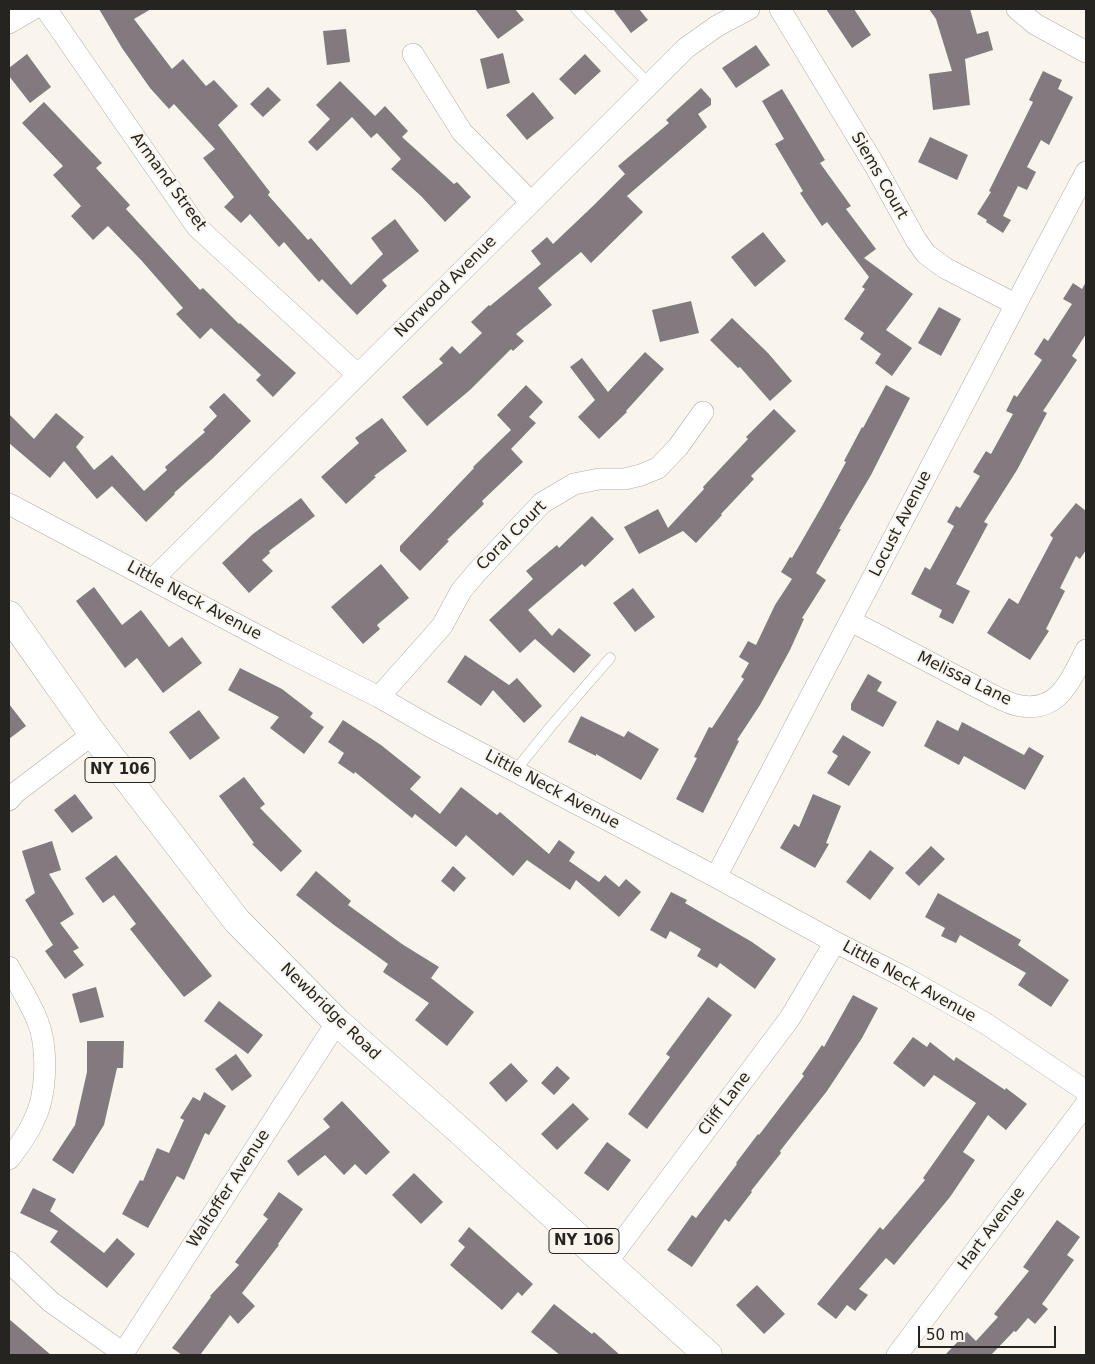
<!DOCTYPE html>
<style>
body{margin:0}
#map{position:relative;width:1095px;height:1364px;overflow:hidden;background:#f9f5ed;font-family:"DejaVu Sans",sans-serif}
canvas{display:block}
.frame{position:absolute;inset:0;border:10px solid #262421;pointer-events:none}
.scale{position:absolute;left:918px;top:1326px;width:138px;height:22px;box-sizing:border-box;border:2px solid #262421;border-top:0;padding-left:6px;font-size:15px;line-height:18px;white-space:nowrap;color:#262421;-webkit-text-stroke:4px #f9f5ed;paint-order:stroke}
</style>
<div id="map">
<canvas width="1095" height="1364"></canvas>
<div class="frame"></div>
<div class="scale">50 m</div>
</div>
<script>
const g = document.querySelector('canvas').getContext('2d');
g.lineJoin = 'round';
function paint(path, color) { g.fillStyle = color; g.fill(path, 'evenodd'); }
function trace(path, color, width, dash) { g.strokeStyle = color; g.lineWidth = width; g.lineCap = dash ? 'butt' : 'round'; g.setLineDash(dash || []); g.stroke(path); }
function drawText(font, color, halo, rows, align = 'center') {
  g.font = font + ' "DejaVu Sans",sans-serif'; g.lineWidth = 4; g.setLineDash([]); g.textBaseline = 'middle'; g.strokeStyle = halo; g.fillStyle = color; for (const [text, x, y, turn = 0] of rows) {
    g.save(); g.translate(x, y); g.rotate((+turn || 0) * Math.PI / 180); g.textAlign = isNaN(turn) ? turn : align; if (halo) g.strokeText(text, 0, 0); g.fillText(text, 0, 0); g.restore();
  }
}
paint(new Path2D(`
 M99 9H151L134 19 172 69 183 59 206 86 214 80 238 106 218 125 270 192 268 195 308 240 311 238 351 285 383 254 371 238 395 219 419 251 382 280 387 286 357 315 322 279 319 282 284 242 279 247 250 214 241 223 224 207 234 197 203 158 215 149 174 104 169 109 150 88 122 48Z
 M475 9H515L524 20 498 39Z
 M613 9H639L648 20 631 33Z
 M826 9H854L871 35 852 48Z
 M929 9H970L977 34 988 31 993 50 965 59 970 105 933 110 929 74 952 71 936 19Z
 M346 29 350 62 327 65 323 31Z
 M756 45 770 65 736 88 722 68Z
 M503 53 510 83 487 89 480 59Z
 M27 54 51 87 30 103 9 76V68Z
 M585 54 601 71 575 95 559 79Z
 M1043 71 1062 80 1058 89 1073 97 1049 145 1041 140 1027 167 1036 172 1027 190 1018 186 1003 216 1011 220 1003 233 986 222 987 220 977 214 991 192 989 191 1033 102 1029 100Z
 M340 81 375 116 385 106 408 131 402 137 454 184 457 182 471 197 445 222 421 196 391 169 401 159 377 133 371 138 352 117 317 151 308 142 330 119 316 105Z
 M268 87 281 100 263 117 250 104Z
 M701 88 711 99V105L698 114 707 127 627 196 643 212 591 263 581 252 538 288 552 305 516 334 524 341 513 351 511 349 470 390 427 426 402 397 443 363 439 359 452 346 460 354 482 333 471 322 489 305 490 306 541 264 531 251 547 237 553 244 593 206 625 174 618 166 669 123 666 120Z
 M782 89 825 160 820 163 851 206 846 209 876 249 864 258 913 294 886 330 912 348 892 376 875 363 881 354 860 339 864 333 844 319 865 289 862 287 869 277 827 222 822 226 800 193 803 191 775 144 784 139 762 101Z
 M533 92 554 118 527 140 506 115Z
 M44 102 102 163 96 168 130 205 126 209 200 290 203 288 239 324 240 323 296 373 273 397 256 380 261 375 211 328 200 339 176 314 183 308 141 260 108 226 93 240 71 216 81 206 53 175 63 166 22 123Z
 M930 137 968 155 957 180 918 162Z
 M763 232 786 261 755 287 731 257Z
 M1086 282V334L1072 356 1077 360 1043 411 1047 413 1017 470 984 522 988 524 956 584 970 591 953 624 939 617 942 610 911 594 925 567 930 570 954 526 947 522 956 506 960 508 980 476 973 472 986 451 991 454 1013 414 1006 411 1014 395 1017 397 1042 360 1034 354 1044 338 1048 341 1072 304 1063 299 1073 283 1082 289Z
 M691 301 699 333 660 342 652 310Z
 M939 307 961 319 941 356 918 343Z
 M732 318 768 353 792 381 770 401 740 367 738 368 710 340Z
 M645 352 664 369 626 411 627 412 599 439 578 417 595 400 570 367 582 358 608 392Z
 M526 385 543 402 529 417 536 423 511 449 523 462 482 501 484 504 447 540 449 541 420 571 400 551V546L474 468 473 467 511 430 497 415Z
 M886 385 910 398 871 475 839 529H841L816 573 826 580 802 618 804 619 790 650 760 705 737 740 739 741 703 813 676 799 697 758 694 757 709 727 712 728 744 679 741 677 749 663 739 657 748 641 756 645 775 605 792 579 781 572 790 557 792 558 822 506 846 462 844 461 862 427 863 428Z
 M224 393 251 421 212 459 174 493 175 494 146 522 112 486 97 499 64 461 50 478 9 443V414L34 439 56 413 84 437 76 447 94 470 112 455 144 491 167 470 165 467 205 432 203 430 217 416 209 407Z
 M774 409 796 431 751 476 754 479 721 514 722 515 696 543 683 531 639 554 624 527 658 509 668 528 704 489 703 487 748 439 746 437Z
 M382 418 407 451 374 476 376 477 346 504 321 477 359 443 355 438Z
 M301 498 315 516 269 551 270 553 262 560 273 571 249 593 222 563 253 534Z
 M1076 503 1086 511V550L1080 559 1076 556 1060 588 1065 591 1046 629 1049 631 1030 660 987 633 1009 598 1018 604 1053 538 1050 535Z
 M592 516 614 539 585 567 582 564 528 610 552 636 559 628 591 655 574 673 535 639 520 653 489 620 533 579 526 571 557 545 559 548Z
 M381 564 409 598 377 625 380 629 363 644 331 607Z
 M94 587 122 625 141 610 169 647 182 637 202 663 163 693 137 658 125 668 76 601Z
 M633 588 655 617 635 632 613 603Z
 M465 655 509 685 517 678 542 706 524 723 493 690 481 706 447 682Z
 M240 668 282 689 313 713 310 717 324 727 304 754 270 728 279 717 228 690Z
 M868 674 882 682 877 691 897 702 883 727 851 710V704Z
 M9 704 26 726 9 739Z
 M199 710 220 738 190 760 169 732Z
 M581 716 624 737 628 731 659 749 641 780 596 754V756L568 742Z
 M343 720 381 745 421 777 410 789 440 814 461 787 497 815 500 812 549 854 559 840 575 852 569 861 599 882 605 875 619 887 626 879 641 892 619 917 576 880 570 890 527 860 513 876 466 835 456 847 415 814 412 818 355 772 354 774 338 763 344 753 328 742Z
 M937 720 958 731 962 722 1024 755 1029 747 1044 756 1025 790 964 756 959 765 924 746Z
 M843 735 871 752 849 786 827 773 838 756 832 752Z
 M244 777 265 804 260 808 302 851 281 872 252 844 254 843 219 796Z
 M75 794 93 818 72 833 54 810Z
 M813 794 841 806 826 843 829 844 815 868 780 848 794 824 799 827Z
 M52 841 61 870 49 874 74 914 60 923 79 948 73 951 84 965 65 979 45 951 53 945 25 900 35 893 22 851Z
 M931 846 945 859 919 886 905 873Z
 M870 850 894 868 870 900 846 882Z
 M116 855 212 976 184 997 130 929 136 924 114 895 103 903 85 878Z
 M453 866 466 878 454 892 441 881Z
 M316 871 351 901 348 905 402 944 439 967 431 978 474 1012 447 1046 415 1020 429 1003 383 972 388 964 334 925 296 895Z
 M671 892 687 900 685 903 752 942 776 959 755 989 720 963 717 968 697 956 701 949 670 931 666 939 650 930Z
 M938 893 1021 940 1018 945 1069 980 1051 1007 1018 985 1026 973 960 935 956 943 941 936 945 928 925 917Z
 M96 987 104 1017 80 1023 72 994Z
 M853 995 878 1008 862 1038 827 1091 780 1151 781 1153 751 1191 752 1192 729 1222 725 1219 692 1267 667 1250 692 1215 696 1218 737 1164 736 1163 758 1134 759 1135 804 1076 802 1074 822 1045 824 1047Z
 M708 997 732 1015 647 1129 628 1114 670 1057 666 1054Z
 M219 1001 263 1035 248 1054 204 1021Z
 M913 1037 927 1047 930 1042 954 1061 956 1057 1005 1090 1006 1088 1027 1104 1006 1130 988 1115 963 1152 975 1160 950 1197 894 1265 886 1258 859 1289 868 1295 855 1311 847 1305 836 1319 817 1304 880 1227 883 1230 925 1180 923 1178 976 1103 934 1075 924 1087 893 1063Z
 M87 1041H124L123 1068H117L104 1125 73 1174 52 1160 75 1125 87 1072Z
 M236 1054 252 1076 232 1091 215 1069Z
 M511 1063 528 1081 506 1102 489 1083Z
 M557 1066 570 1078 554 1095 541 1083Z
 M204 1092 226 1106 209 1135 205 1133 184 1180 177 1176 148 1228 122 1214 140 1180 143 1181 157 1148 169 1153 184 1120 180 1118 193 1097 200 1101Z
 M342 1101 390 1152 366 1175 355 1164 344 1175 325 1155 298 1176 287 1161 330 1127 323 1119Z
 M573 1103 589 1119 557 1150 541 1134Z
 M607 1142 631 1160 608 1191 584 1173Z
 M414 1173 443 1202 421 1224 392 1195Z
 M33 1188 56 1199 50 1211 104 1253 117 1238 135 1254 107 1288 50 1242 58 1231 20 1213Z
 M279 1192 303 1209 278 1244 279 1245 242 1293 255 1306 238 1324 230 1315 200 1355H182L172 1348 211 1297 210 1296 239 1265 235 1262 268 1219 263 1215Z
 M1057 1220 1080 1237 1067 1255 1074 1260 1042 1304 1048 1309 1035 1324 1028 1318 1016 1332 1014 1331 991 1355H945L967 1332 976 1341 998 1317 994 1314 1029 1271 1023 1267Z
 M469 1227 533 1284 522 1296 518 1292 502 1310 450 1265 465 1247 458 1241Z
 M757 1285 785 1314 764 1334 736 1305Z
 M554 1304 592 1334 594 1332 620 1355H560L531 1332Z
 M9 1319 51 1355H9Z`), '#827a7e');
const lane = new Path2D(`
 M576 9 649 84
 M515 771 552 725 610 658`);
const street = new Path2D(`
 M46 9 197 227 358 375
 M780 9 875 166 916 240 926 254 945 268 1015 304
 M1017 9 1035 24 1086 52
 M9 23 33 9
 M413 54 462 132 531 202
 M9 504 287 651 379 697 431 727 716 877 835 942 902 976 985 1023 1086 1091
 M153 579 686 48 717 26 749 9
 M851 621 994 696C1001 699 1008 703 1016 705 1058 715 1070 681 1086 650
 M379 697 442 626 461 591 477 572 542 503 574 484 599 479H625L641 475 658 468 678 447 703 412
 M9 800 15 793 93 734
 M716 877C840 642 961 406 1086 172
 M9 967C19 985 30 1002 38 1022 48 1048 47 1095 34 1120 28 1135 18 1147 9 1159
 M9 1262 51 1302 123 1353
 M607 1262 790 1018 835 942
 M122 1355 337 1022
 M897 1355 1086 1104`);
const primary = new Path2D(`
 M9 615 93 734 237 921 337 1022 458 1129 708 1355`);
trace(lane, '#b1ada6', 11);
trace(street, '#b1ada6', 22);
trace(primary, '#b1ada6', 29);
trace(lane, '#fff', 10);
trace(street, '#fff', 21);
trace(primary, '#fff', 28);
for (const [x, y, w] of [
 [120,770,70],
 [584,1241,70]
]) { const box = new Path2D(); box.roundRect(x - w / 2, y - 12.5, w, 25, 4); g.fillStyle = '#f9f5ed'; g.fill(box); trace(box, '#262421', 1); }
drawText('bold 15px', '#262421', null, [
 ["NY 106",120,770],
 ["NY 106",584,1241]
]);
drawText('16px', '#262421', '#f9f5ed', [
 ["Siems Court",879,176,60],
 ["Armand Street",168,182,54],
 ["Norwood Avenue",446,287,-45],
 ["Locust Avenue",901,524,-63],
 ["Coral Court",512,536,-45],
 ["Little Neck Avenue",194,601,28],
 ["Melissa Lane",964,679,26],
 ["Little Neck Avenue",552,790,28],
 ["Little Neck Avenue",909,982,29],
 ["Newbridge Road",330,1012,44],
 ["Cliff Lane",725,1104,-53],
 ["Waltoffer Avenue",229,1189,-57],
 ["Hart Avenue",992,1229,-53]
]);
</script>
